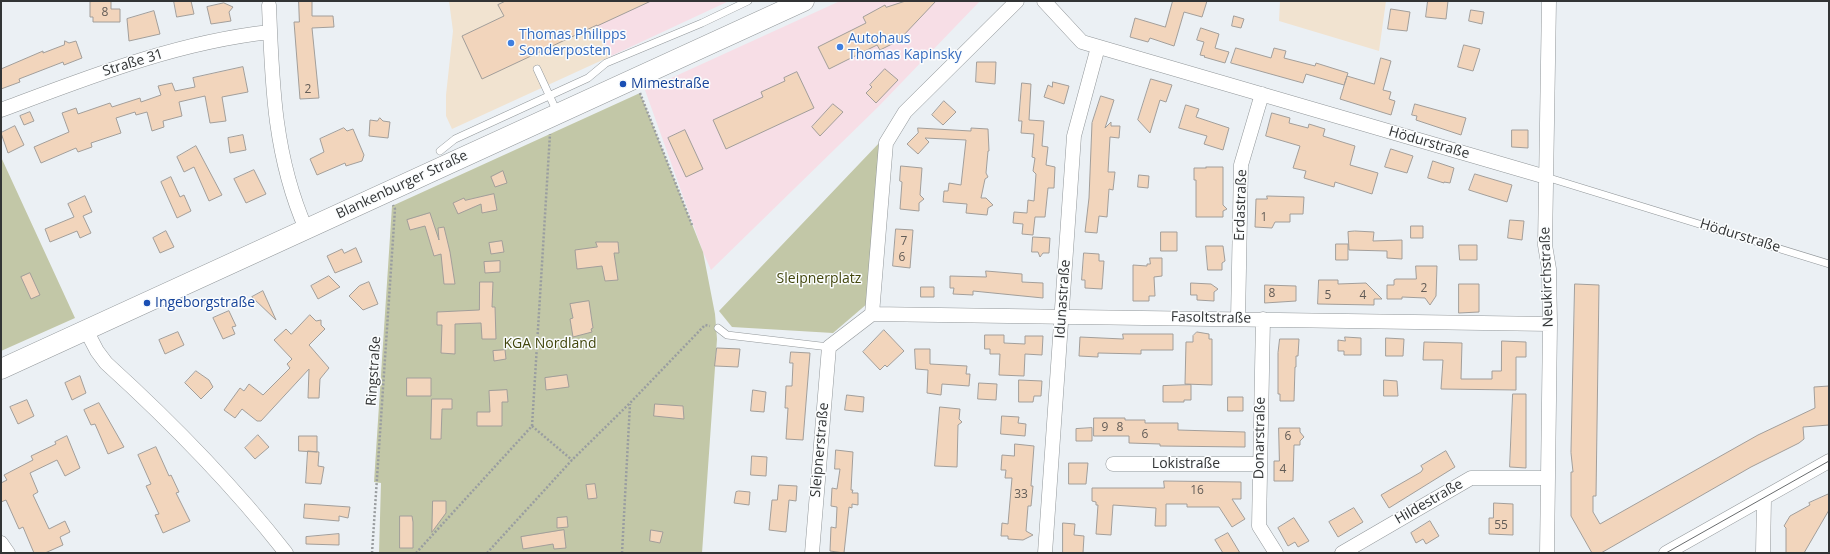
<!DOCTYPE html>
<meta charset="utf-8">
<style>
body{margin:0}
#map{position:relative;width:1830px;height:554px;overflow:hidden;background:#ebf0f4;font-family:"Open Sans",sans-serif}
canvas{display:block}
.frame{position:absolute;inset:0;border:2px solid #323435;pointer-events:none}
</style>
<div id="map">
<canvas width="1830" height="554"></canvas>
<div class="frame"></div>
</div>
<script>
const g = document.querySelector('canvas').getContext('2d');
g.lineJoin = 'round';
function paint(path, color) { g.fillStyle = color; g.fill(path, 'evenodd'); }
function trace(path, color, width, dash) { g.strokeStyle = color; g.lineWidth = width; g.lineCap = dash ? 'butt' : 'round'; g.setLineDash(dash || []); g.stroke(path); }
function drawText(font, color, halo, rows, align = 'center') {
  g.font = font + ' "Open Sans",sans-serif'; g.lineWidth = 3; g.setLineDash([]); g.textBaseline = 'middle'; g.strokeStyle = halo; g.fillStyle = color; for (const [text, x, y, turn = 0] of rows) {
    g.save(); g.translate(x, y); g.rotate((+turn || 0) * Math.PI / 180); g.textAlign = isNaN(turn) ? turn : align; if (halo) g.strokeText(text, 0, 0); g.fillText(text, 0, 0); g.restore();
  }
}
paint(new Path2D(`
 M449 1H583L609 57 452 129 446 116V95L453 31Z
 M1280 1H1386L1379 51 1279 21Z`), '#f1e3d0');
paint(new Path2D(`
 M583 1H729L609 57Z
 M840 1H980L878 107 711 270 703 252 645 90Z`), '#f7dee6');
paint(new Path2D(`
 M640 93 703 252 715 314 717 339 702 553H379L381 483 374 482 392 206Z
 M880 142 868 303 833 333 732 327 719 311Z
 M1 157 75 318 1 351Z`), '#c2c7a7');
const building = new Path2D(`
 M111 1V9H120V22H93V17H90V2Z
 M174 1H191L194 14 177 17Z
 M299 1H312V16H333L334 27 312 28 319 98 300 99 294 22H299Z
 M506 1H651L597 26V25L482 79 462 36 504 16 498 5Z
 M906 1H936L901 38 902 39 880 50 877 45 829 69 818 47 866 23 863 17 885 5 886 7Z
 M1173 1H1207L1202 17 1184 12 1174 46 1150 38 1148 42 1130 37 1135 18 1165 27Z
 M1428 1H1448L1446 19 1426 17Z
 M224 3 233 7 229 12 231 21 211 24 207 7Z
 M1391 9 1410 12 1407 31 1388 29Z
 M1471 10 1484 12 1482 24 1469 21Z
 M154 11 160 34 129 41 127 19Z
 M1234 16 1244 19 1241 28 1232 26Z
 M1201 28 1219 34 1215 48 1229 52 1225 63 1204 57 1205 56 1200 55 1204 42 1197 40Z
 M65 41 69 43 76 41 82 58 64 65 63 62 19 79 20 82 1 89V69L43 51V53L64 45Z
 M1464 45 1480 49 1473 71 1458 67Z
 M1236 48 1271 58 1274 48 1286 51 1284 58 1315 66 1316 63 1348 73 1344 85 1306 74 1303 83 1231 63Z
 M1381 58 1391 61 1383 90 1391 92 1389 99 1395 101 1391 115 1340 99 1347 76 1374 84Z
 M977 62H996L995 84 976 82Z
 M243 67 248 92 222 97 226 121 210 123 205 96 179 102 182 116 163 121 164 127 152 131 147 112 136 115 135 112 116 118 121 133 91 143 92 147 78 152 76 148 41 163 34 147 69 132 62 113 76 108 78 114 110 103 112 107 140 98 141 102 161 95 158 86 172 83 175 91 195 87 193 78Z
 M885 69 898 80 876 103 866 93 872 87 870 85Z
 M797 72 814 108 726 149 713 120 763 97 761 92 785 81 784 78Z
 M1151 79 1172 85 1166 102 1160 100 1150 133 1138 120Z
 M1053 82 1069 86 1064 104 1044 97 1048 85 1052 87Z
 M1022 83 1031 84 1029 120 1044 121 1042 146 1048 147 1046 165 1055 167 1054 188H1048L1045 217H1035L1033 235 1022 234 1023 224 1013 223 1014 212 1027 213 1028 200 1034 201 1036 174 1033 171 1035 158 1032 157 1034 134 1021 133 1022 121H1019Z
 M1101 96 1114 100 1105 128 1111 122V126H1120L1119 138 1110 137 1108 172H1115L1113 190 1109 189 1107 217 1099 216 1097 233 1085 232 1089 198 1092 123Z
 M944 101 956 112 943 125 932 115Z
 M833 104 843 112 820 136 812 127Z
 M1415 104 1466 118 1461 135 1416 120 1417 116 1412 115Z
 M1186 105 1199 109 1196 117 1229 128 1223 150 1204 144 1207 136 1179 128Z
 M30 112 34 121 24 125 20 116Z
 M1272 113 1290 118 1289 123 1308 128 1309 124 1325 129 1323 136 1355 146 1350 165 1378 173 1372 194 1335 182 1334 187 1304 178 1306 171 1293 168 1300 146 1266 136Z
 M380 118 383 121 390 122 388 138 369 136 370 120 377 121Z
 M15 126 24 145 8 153 1 133Z
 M344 128 347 131 353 129 364 155 362 161 346 166 345 163 317 175 310 159 324 152 320 139Z
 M918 128 971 131V128L988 129 989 151H988L986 173 988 177 985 179 981 198H986L993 205 988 208 987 215 966 213 967 204 943 202 944 191H948L949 183 961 185 966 140 925 138 929 142 918 154 907 144 918 133Z
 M685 130 703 169 686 177 668 138Z
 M1512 130H1528V148L1512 147Z
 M243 135 246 150 230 153 228 138Z
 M196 146 222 195 209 201 194 167 184 172 177 157Z
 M1391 149 1413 156 1407 173 1385 167Z
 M1433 161 1454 168 1450 183 1444 182V183L1428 178Z
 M901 166 922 168 920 195 924 199 919 203V211L900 209 902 182 900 181Z
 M1206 167H1223V205L1227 209 1223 211V217H1196V180H1194V168H1206Z
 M254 170 266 194 246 203 234 179Z
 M503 171 507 183 495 187 491 177Z
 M1475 174 1512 185 1507 202 1469 190Z
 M1139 175 1149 176 1148 188 1138 187Z
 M171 177 180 197 184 195 191 211 177 218 161 182Z
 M494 194 497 210 482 213 481 204 458 214 453 203 464 198 465 200Z
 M85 196 92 212 83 216 91 233 80 238 77 231 50 242 45 229 74 217 68 204Z
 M1267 196 1304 197 1303 214H1290V222H1275L1272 228 1255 227 1256 199H1267Z
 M430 213 439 240 438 228 444 227 450 252 455 284H444L441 254 434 256 425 226 410 230 407 220Z
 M1510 220 1524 221 1522 240 1508 238Z
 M1411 226H1423V238H1411Z
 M896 229 913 230 910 268 893 266Z
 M166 231 174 247 160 253 153 238Z
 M1355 231 1374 232 1373 241 1402 240V259L1387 258V251L1349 250 1348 232Z
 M1161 232H1177V251H1161Z
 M1033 237 1050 238 1049 253H1043L1040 257 1038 252H1032Z
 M502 241 504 252 491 254 489 243Z
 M596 242H618L619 253H614L618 280 605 281 602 266 577 269 575 250 597 247Z
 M1336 244H1348V260H1336Z
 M1459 245H1477V260H1460Z
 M1206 246H1223L1225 261 1222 263V270H1208Z
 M356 248 362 262 335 273 327 256 342 249 344 253Z
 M1084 253 1099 254V261H1104L1102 289 1085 288V280H1082Z
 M1150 258H1162V276L1154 277 1155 296H1149V301H1133V265L1147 266V264H1150Z
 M500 261V272L485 273 484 262Z
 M1416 266H1437L1436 296 1430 305 1425 298 1402 297V299H1387V285H1394V280L1396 279H1416Z
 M986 271 1022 274V282L1043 283V298L973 291V295L953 294 954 288H950V276L986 277Z
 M30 273 40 295 31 299 21 277Z
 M329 276 340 287 318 299 311 286Z
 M1319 280H1338V284L1366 283 1382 299H1374V305L1318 304Z
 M369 282 378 304 363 310 349 296 359 286Z
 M480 282H493L492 307H495L496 339H482L481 323 455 324V354L441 353 442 325H437V312L479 310Z
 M1191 283 1211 284 1218 289 1214 292V301L1197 300V295H1191Z
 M1459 284H1479V312L1459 313Z
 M1575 284 1599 285 1596 496H1593V512L1600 524 1758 435 1815 408 1814 387 1829 386V425L1803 427 1804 439 1799 443 1751 467 1601 553H1592L1571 516V472H1573L1571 453Z
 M1265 285 1296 286V301L1265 303Z
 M921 287H934V297H921Z
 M263 291 276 320 252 297Z
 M589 301 593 328 591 329 592 332 573 337 570 319 573 318 570 304Z
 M229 311 236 326 232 327 235 334 223 339 213 318Z
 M310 315 316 321 321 320V325L325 329 309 345 329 368 320 379 319 398H308L309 369 261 421H257L242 409 235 418 224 410 240 388 244 391 249 384 263 395 290 368 287 364 292 359 274 340 286 329 291 334Z
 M884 330 904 351 887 367 885 365 880 370 863 352Z
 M178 332 184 345 165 354 159 340Z
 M1197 332 1209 334V339H1212V385L1185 384 1186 342H1193V336Z
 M1123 334H1173V350H1141V354L1098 353V357L1079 356 1080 337 1123 339Z
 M985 335H1004V343L1025 344V336H1043L1042 355 1025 354 1024 376 999 375 1000 354H990V349H985Z
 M1345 337 1361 338V355H1344V351H1338V340L1345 341Z
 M1386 338 1404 339 1403 356H1386Z
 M1280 339H1299L1298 356H1296V367H1295L1294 401H1280V394H1278V353Z
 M1502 341 1526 342V357H1516V390L1441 389 1443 360H1423L1424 342 1462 343 1461 379H1492V371H1501Z
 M717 348 740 349 738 367 715 366Z
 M915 349H930V364L967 366 966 374H970L969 386 942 384 941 395 927 393 928 370 916 369Z
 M505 350 506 359 494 361 493 351Z
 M791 352 810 353 803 440 786 439 788 408H785L786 386H792L793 363H790Z
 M196 371 209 380 213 387 201 399 185 383Z
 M567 375 569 387 546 390 545 378Z
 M80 376 86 393 72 400 65 383Z
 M407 378H431V396H407Z
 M1019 380 1042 381 1041 396H1034L1033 402H1019Z
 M1384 380 1397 381 1398 396H1384Z
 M979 383 997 384 996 400 978 399Z
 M1191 385V400H1184V402H1163V386Z
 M507 390 508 402H502V426H477V412H490L489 391Z
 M753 390 766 392 764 412 751 411Z
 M1513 394H1526V468L1510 467Z
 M847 395 864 397 863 412 845 410Z
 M1228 397H1243V411H1228Z
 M432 399H452V409H442L441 439H431Z
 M27 400 34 416 18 424 10 407Z
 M99 403 124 447 108 454 95 424 91 425 84 410Z
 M655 404 683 406 684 419 654 416Z
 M940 407 960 409 959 419 962 422 958 425 957 467 935 466Z
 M1002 416 1019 417 1018 423 1026 424 1025 436 1001 434Z
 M1094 418H1125V420H1145V423H1178V430L1245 432V447L1160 446V444L1129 443V436H1094Z
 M1092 428V441H1076V429Z
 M1279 428H1300V432L1304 437 1300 441V445H1294L1293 481H1274V461H1279Z
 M258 435 269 447 255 459 245 448Z
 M67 436 80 468 65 476 57 460 30 473 38 492 33 495 49 529 65 521 70 532 60 537 63 545 45 553H34L23 527 19 529 6 500 1 502V483L7 480 4 475 33 460 31 456 56 444 55 442Z
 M299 436H317V452L299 451Z
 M1015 444 1034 446 1031 486H1033L1031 506H1028L1026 531 1033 535 1023 540 1008 539V536H1001L1002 523 1008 524 1012 478H1005L1006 470H1001L1002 455 1014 456Z
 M156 447 169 476 171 475 179 492 176 493 190 521 163 533 155 515 159 514 146 486 151 484 138 455Z
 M836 450 853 452 851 490H853L852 493H858V505L852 504V508L849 507 844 553 830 551 831 527 836 528 837 507 831 506 832 488 837 489 840 469H835Z
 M308 451 319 452 318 466 324 467 321 484 306 483Z
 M1446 451 1455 467 1389 508 1381 495 1421 472 1423 469 1421 466Z
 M752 456 767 457 766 476 751 475Z
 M1069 463H1088L1086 484H1069Z
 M1164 481 1241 482V499H1232L1245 519 1232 527 1219 507H1187V504H1166V526H1155L1156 508 1113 505 1111 535 1096 534 1098 505H1096V502L1092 501V488H1164Z
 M595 484 597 498 588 499 586 485Z
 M779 485 797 486 796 501 789 500 786 532 769 530 772 500H777Z
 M739 491 750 492 749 505 734 503 736 492Z
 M1829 494V510L1804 553H1786V528L1784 526 1790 516 1810 505 1809 503Z
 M433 501H446V513L432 532Z
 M1494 503 1513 504V535L1489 534V518H1493Z
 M305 504 350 507 348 518 339 516V521L304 518Z
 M1354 508 1363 522 1338 537 1329 522Z
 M400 516H412L413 522V548H400Z
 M567 517 568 527 557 528V518Z
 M1294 518 1309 541 1298 547 1295 542 1288 546 1278 528Z
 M1430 521 1439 536 1426 544 1423 539 1416 543 1411 533Z
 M1063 523 1075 524 1074 535 1084 536 1083 553H1063Z
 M564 530 566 548 554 549 553 544 523 549 521 537Z
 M651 530 663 532 660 543 650 541Z
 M1228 533 1240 553H1223L1215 540Z
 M339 534V545L306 544V537Z`);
paint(building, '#f2d5bc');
trace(building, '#a29e9a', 1);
const service = new Path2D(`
 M537 69 557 112
 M440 151 455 139 588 78 606 63 702 23 748 1
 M1546 177 1829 264
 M718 328 727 335 829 347`);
const minor = new Path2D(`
 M1044 1 1082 42 1546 177
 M269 5C272 84 274 156 306 229
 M1 110C89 77 177 42 270 32
 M872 314 1550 324
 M1238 319 1241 165 1262 94
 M1263 319 1259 526 1276 553
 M86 330 97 351 106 363C171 422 232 484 286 553
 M1113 464H1259
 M1 543 8 553
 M812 553 829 347 872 314 886 143 905 112 1017 1
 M1045 553 1074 136 1098 47
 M1342 553 1471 478H1547
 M1547 553 1550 324 1549 269 1545 245 1549 1
 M1666 553 1829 461
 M1763 553 1764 499`);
const secondary = new Path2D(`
 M1 369 804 1`);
trace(service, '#92979a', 8);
trace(minor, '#92979a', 15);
trace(secondary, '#92979a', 21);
trace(new Path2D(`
 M640 93 692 225
 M532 426 572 460
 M372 553 395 209 393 205
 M416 553 532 426 550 134
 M487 553 572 460 630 403 705 325 710 326
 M622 553 630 404`), '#999da0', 2.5, [2, 2]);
trace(service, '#fff', 7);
trace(minor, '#fff', 14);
trace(secondary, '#fff', 20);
trace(new Path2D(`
 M1666 553 1829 461`), '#696c6e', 1);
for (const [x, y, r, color] of [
 [511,43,4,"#3f7fe0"],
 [840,47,4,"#3f7fe0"],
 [623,84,4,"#1a4fb4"],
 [147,303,4,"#1a4fb4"]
]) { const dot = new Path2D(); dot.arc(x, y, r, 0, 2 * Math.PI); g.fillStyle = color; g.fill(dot); trace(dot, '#fbfdfe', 1.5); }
drawText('12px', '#625c57', null, [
 ["8",105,13],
 ["2",308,90],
 ["1",1264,218],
 ["7",904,242],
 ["6",902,258],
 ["2",1424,289],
 ["8",1272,294],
 ["5",1328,296],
 ["4",1363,296],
 ["9",1105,428],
 ["8",1120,428],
 ["6",1145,435],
 ["6",1288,437],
 ["4",1283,470],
 ["16",1197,491],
 ["33",1021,495],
 ["55",1501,526]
]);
drawText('14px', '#366cbe', '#fbfdfe', [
 ["Thomas Philipps",519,35],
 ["Sonderposten",519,51],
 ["Autohaus",848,39],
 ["Thomas Kapinsky",848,55]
], 'left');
drawText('14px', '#323435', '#fbfdfe', [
 ["Straße 31",133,63,-17],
 ["Hödurstraße",1429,143,16],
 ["Blankenburger Straße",402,185,-25],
 ["Erdastraße",1241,205,-88],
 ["Hödurstraße",1740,236,17],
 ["Neukirchstraße",1547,277,-92],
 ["Idunastraße",1063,299,-86],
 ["Fasoltstraße",1211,318,1],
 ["Ringstraße",374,371,-86],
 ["Donarstraße",1260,438,-89],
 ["Sleipnerstraße",820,450,-85],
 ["Lokistraße",1186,464],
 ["Hildestraße",1429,502,-30]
]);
drawText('14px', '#164399', '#fbfdfe', [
 ["Mimestraße",631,84],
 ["Ingeborgstraße",155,303]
], 'left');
drawText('14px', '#42460c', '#fbfdfe', [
 ["Sleipnerplatz",819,279],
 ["KGA Nordland",550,344]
]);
</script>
